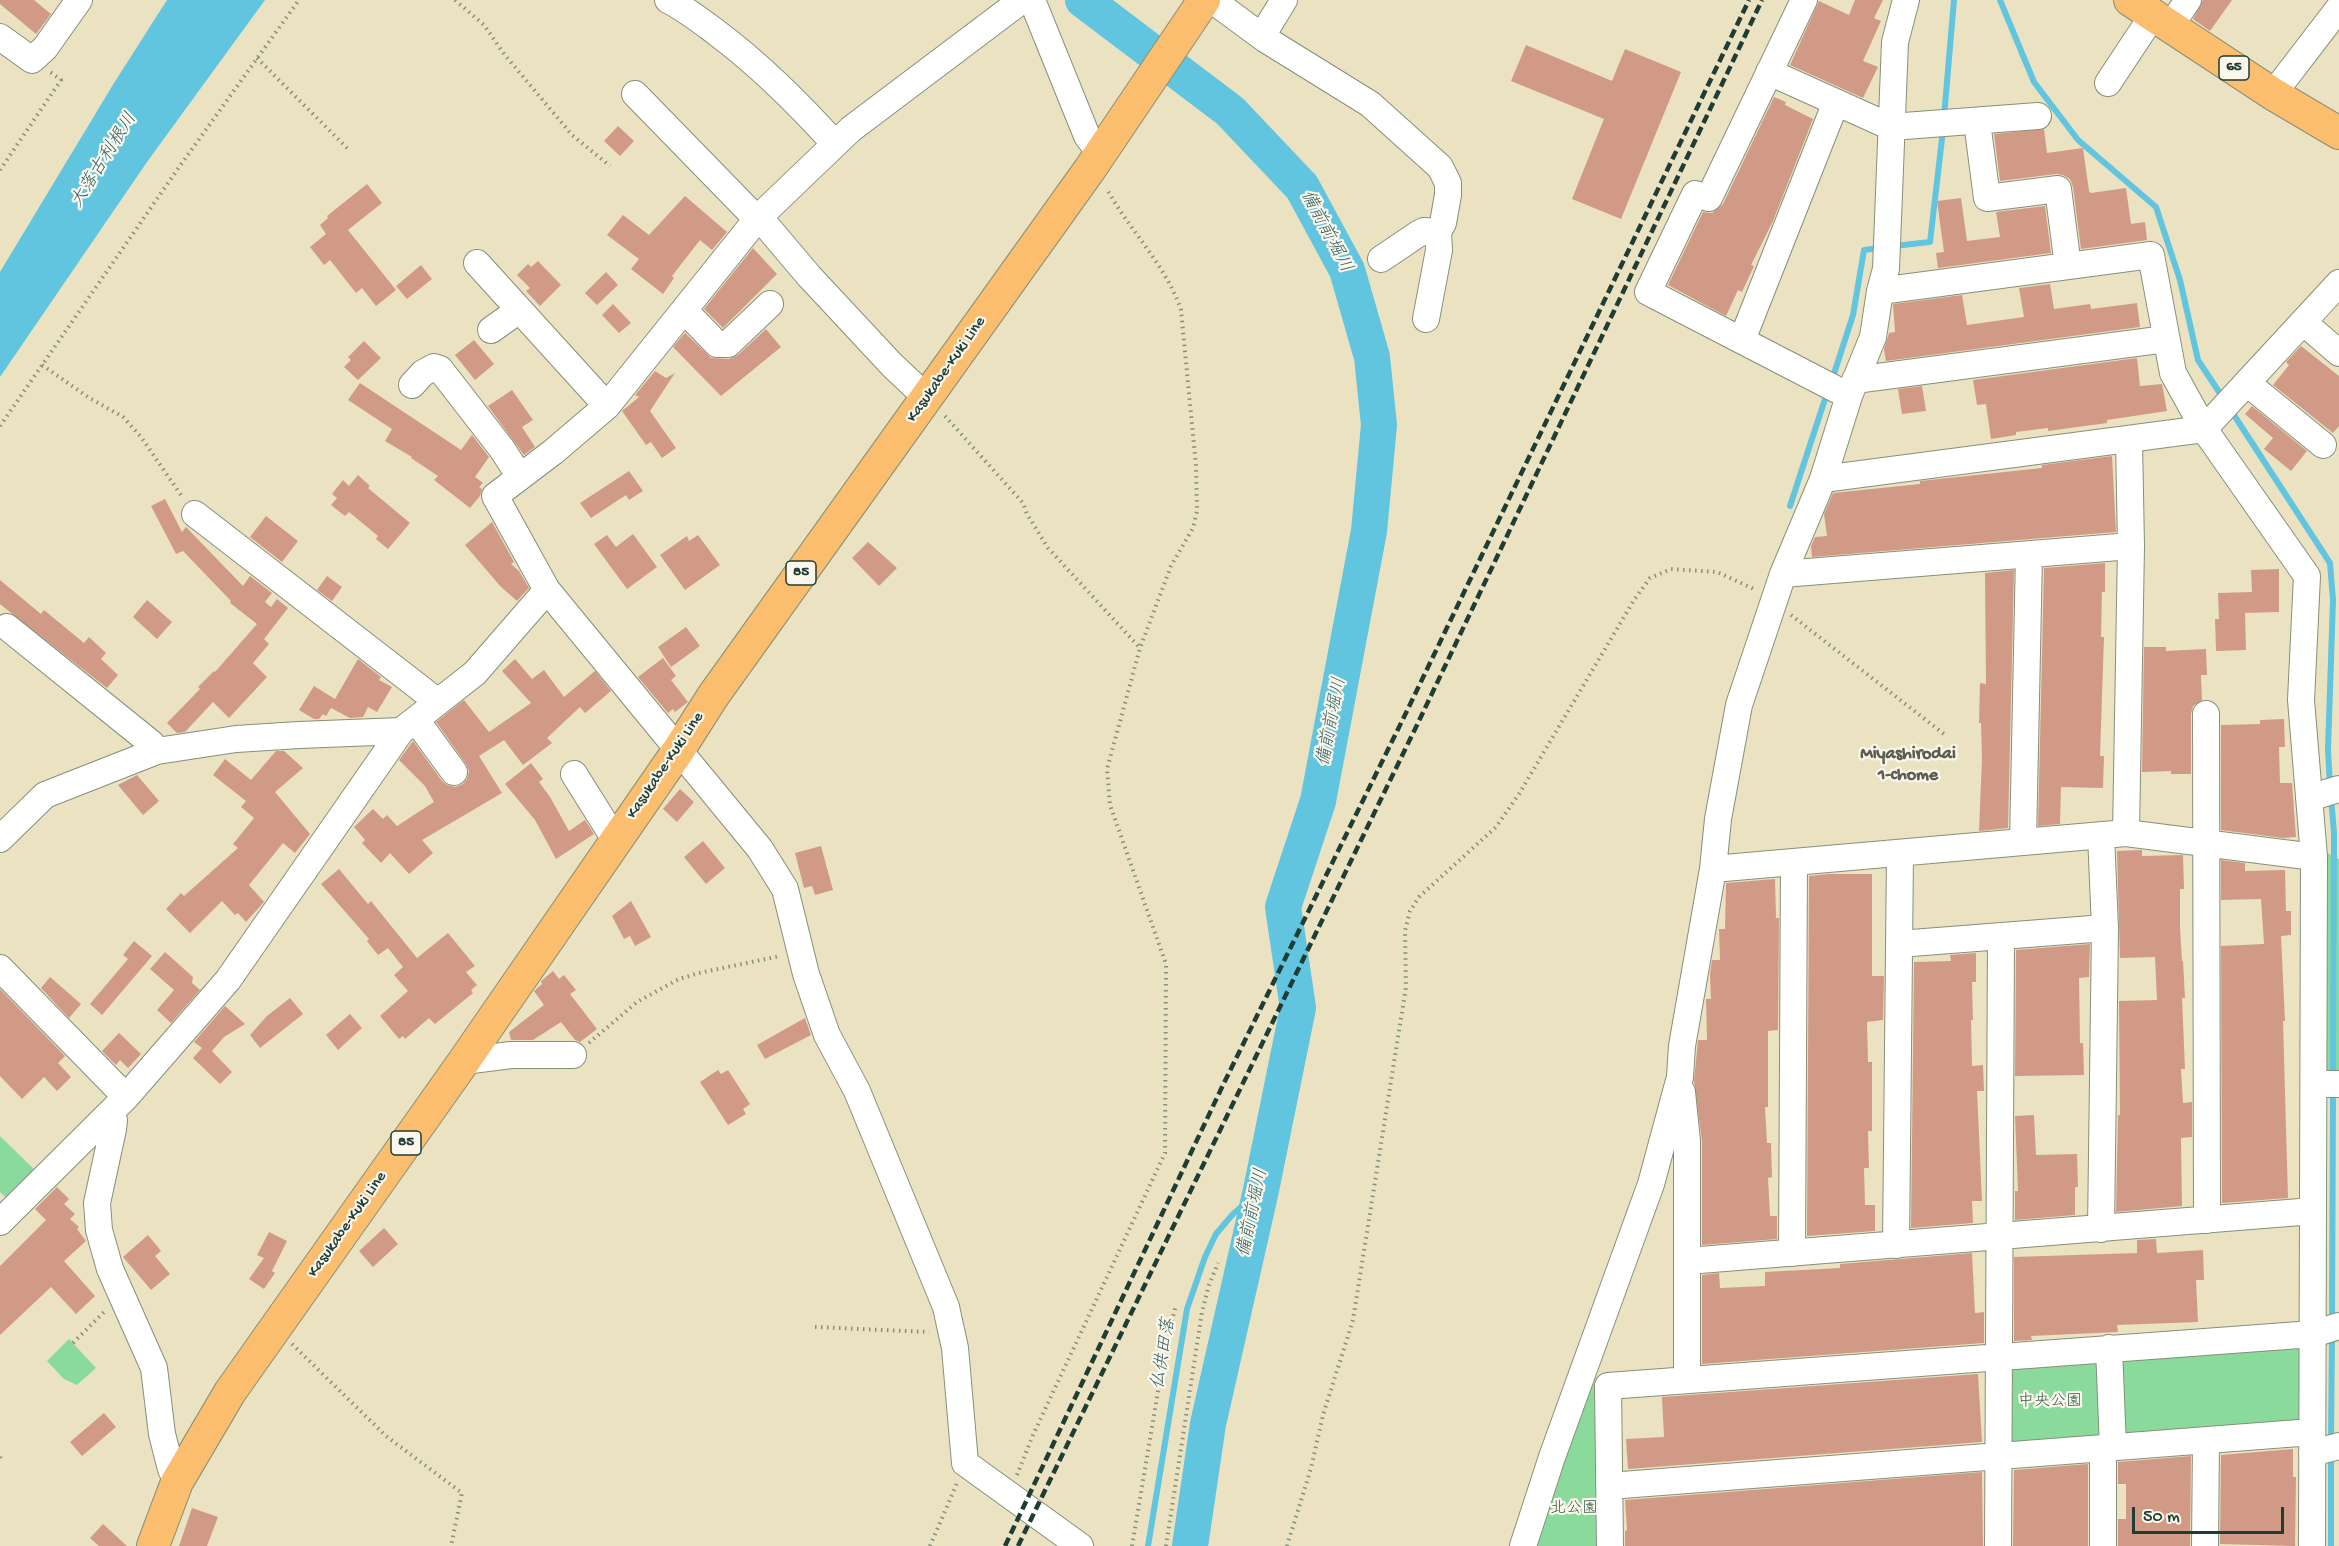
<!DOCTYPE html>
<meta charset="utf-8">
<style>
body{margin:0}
#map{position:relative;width:2339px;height:1546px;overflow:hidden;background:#ebe2c1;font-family:"Gochi Hand",sans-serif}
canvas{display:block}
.scale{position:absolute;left:2132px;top:1507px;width:152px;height:27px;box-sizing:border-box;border:3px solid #1f3d34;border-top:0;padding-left:8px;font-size:18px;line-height:21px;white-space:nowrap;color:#1f3d34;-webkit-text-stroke:4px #fbf7ec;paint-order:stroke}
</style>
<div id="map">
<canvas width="2339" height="1546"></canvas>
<div class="scale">50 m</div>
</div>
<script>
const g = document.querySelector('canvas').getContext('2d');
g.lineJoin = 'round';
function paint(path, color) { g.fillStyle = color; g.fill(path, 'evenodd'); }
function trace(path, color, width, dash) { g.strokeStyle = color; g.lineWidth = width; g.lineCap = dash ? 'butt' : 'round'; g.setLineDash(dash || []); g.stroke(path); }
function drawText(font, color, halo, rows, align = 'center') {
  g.font = font + ' "Gochi Hand","Klee One",sans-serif'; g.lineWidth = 4.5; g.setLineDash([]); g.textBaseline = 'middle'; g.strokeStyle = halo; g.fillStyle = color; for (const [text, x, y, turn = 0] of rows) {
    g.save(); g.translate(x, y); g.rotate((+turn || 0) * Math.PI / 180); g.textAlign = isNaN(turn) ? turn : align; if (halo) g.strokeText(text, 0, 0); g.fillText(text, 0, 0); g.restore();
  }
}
paint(new Path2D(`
 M2313 846 2339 859V1084H2314Z
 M0 1136 40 1175 11 1202 0 1192Z
 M2313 1334 2312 1432 1998 1457 1999 1356Z
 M69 1339 96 1368 77 1385 64 1379 47 1361Z
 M1579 1383 1608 1386 1610 1546H1523Z`), '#8adb9b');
paint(new Path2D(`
 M167 0H265L147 162 0 377V272L114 83Z`), '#61c5df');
trace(new Path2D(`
 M2000 0 2034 82 2078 140 2156 207 2180 280 2198 360 2223 398
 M1944 117 1954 0
 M1894 246 1930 242 1943 130
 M1832 380 1853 315 1864 250 1881 248
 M2230 409 2330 563 2333 600 2328 749 2330 787
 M1790 506 1827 393
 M2331 797 2334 833 2333 1077
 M2332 1320 2333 1091
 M2331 1440 2332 1334
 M1148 1546 1187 1309 1205 1257 1216 1234 1233 1214 1261 1190
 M2331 1546V1454`), '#61c5df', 6);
trace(new Path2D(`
 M1083 0 1230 111 1302 187 1347 270 1372 357 1379 425 1369 531 1318 801 1283 907 1298 1008 1261 1190 1208 1424 1190 1546`), '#61c5df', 36);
paint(new Path2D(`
 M0 0H34L51 14 36 34 0 4Z
 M1855 0H1883L1874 18 1881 21 1863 61 1878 67 1863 98 1790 65 1819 1 1849 15Z
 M2203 0H2232L2210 31 2193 19Z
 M1526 45 1612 81 1625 49 1681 72 1621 219 1572 199 1604 119 1511 81Z
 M1774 97 1786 102 1785 105 1813 119 1773 221 1751 265 1754 266 1742 292 1738 290 1726 316 1668 285 1703 212 1712 213 1723 204Z
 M618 126 634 141 620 156 604 141Z
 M2044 129 2047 153 2083 148 2089 191 2091 193 2126 188 2131 224 2145 222 2147 240 2081 249 2073 187 2070 179 2063 175 2056 174 2000 181 1994 134Z
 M367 184 382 203 348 230 396 290 376 306 362 288 356 293 330 260 324 265 310 247 326 234 320 225 328 218 327 216Z
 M685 196 727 232 712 250 700 240 672 276 674 278 663 294 631 269 639 259 607 235 623 215 649 235Z
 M1961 198 1967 241 2000 237 1996 212 2045 206 2051 253 1938 268 1936 253 1944 252 1937 201Z
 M753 248 777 274 723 328 704 309Z
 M538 261 561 285 540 306 526 291 530 288 517 275 528 264 531 267Z
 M421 265 432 279 407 299 396 286Z
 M606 272 618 285 597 305 585 293Z
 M2050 284 2054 309 2090 304 2091 309 2137 303 2140 327 1886 361 1884 349 1889 333 1895 332 1893 304 1962 295 1967 325 2024 317 2019 288Z
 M613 304 631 323 619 333 602 315Z
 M766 329 781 347 721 396 673 347 685 333 711 358 729 359 738 355Z
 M474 340 494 364 475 380 455 355Z
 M364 341 381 358 358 380 344 367 351 360 348 357Z
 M2301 346 2339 376V426L2333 433 2273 385 2289 365 2286 362Z
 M2137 358 2140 386 2162 384 2167 411 2107 420V423L2048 431V428L2016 432V435L1991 439 1986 404 1977 405 1973 380Z
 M655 371 666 378 675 373 650 411 676 448 662 458 651 442 646 445 622 411 639 397 635 395Z
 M360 383 461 450 472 435 489 457 475 477 483 483 479 487 482 489 480 496 470 508 434 480 438 476 411 458 412 457 385 441 392 429 348 400Z
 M1922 386 1926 411 1902 414 1898 389Z
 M512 390 533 420 522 427 535 447 524 455 488 406Z
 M2252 406 2307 451 2291 471 2264 449 2273 438 2245 414Z
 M2112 456 2116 532 1812 557 1811 546 1815 537 1827 536 1824 514 1833 493 1920 484V481L2042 468V465Z
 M629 471 643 491 629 500 626 495 591 518 580 503Z
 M358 475 370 486 368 488 410 523 388 549 376 539 378 536 349 512 345 516 331 505 337 498 332 494 343 480 349 486Z
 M165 499 182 532 186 527 243 586 250 576 272 593 265 602 271 607 277 599 288 608 264 639 269 644 253 663 267 677 229 718 213 702 185 732 177 733 167 723 200 689 198 687 214 671 215 672 257 624 230 603 231 601 183 551 176 554 151 506Z
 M266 516 298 541 282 562 250 537Z
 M492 522 514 562 511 564 519 571 529 588 517 601 500 586 465 545Z
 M633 534 657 567 627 589 594 544 607 535 616 547Z
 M698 535 720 565 685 590 660 555 687 536 689 541Z
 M868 542 897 568 879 586 852 558Z
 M2105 563V592H2102L2101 637H2104L2100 756H2104L2103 788 2061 787 2060 824 2038 826 2044 568Z
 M2279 569V612L2245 613 2246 650 2216 651 2215 619H2219L2218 593 2252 592 2251 570Z
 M2014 570 2008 828 1979 831 1982 759 1981 723H1979L1980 683 1986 684 1985 573Z
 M327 576 342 587 332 601 317 590Z
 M0 580 41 614 44 610 84 643 89 637 106 653 101 659 118 675 107 688 11 613 0 604Z
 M147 600 172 622 157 639 133 617Z
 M686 627 700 646 671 667 658 647Z
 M2144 647H2166V651L2206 649 2207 675H2201L2202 700 2193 706 2191 714V774H2171V771L2142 772Z
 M663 658 676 676 671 680 688 702 675 712 673 709 668 713 638 677Z
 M358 659 381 677 379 680 392 687 377 712 368 707 363 717 350 718 331 708 326 716 323 714 319 719H314L299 710 314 686 335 699Z
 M515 659 532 679 544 670 564 697 595 671 611 691 585 713 580 707 547 738 552 743 523 765 504 740 479 756 502 793 422 840 433 853 409 874 390 853 381 863 362 843 365 840 354 827 373 809 383 819 387 815 397 826 434 802 425 786 399 760 413 741 442 781 447 785 455 787 463 784 467 779 469 771 466 764 436 722 464 700 489 732 531 703 502 671Z
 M2284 719 2285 747H2279L2280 783H2292L2296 837 2283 838 2221 830V725L2260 724V720Z
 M276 751H284L303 768 275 792 310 834 295 853 283 843 249 885 264 902 246 922 238 913 235 915 222 901 190 933 166 909 181 893 184 896 238 848 233 844 254 818 241 807 246 801 213 775 225 759 251 780Z
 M531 763 543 779 539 782 550 797 569 831 585 820 594 834 556 859 535 820 505 784Z
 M137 775 159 801 143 815 118 785Z
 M680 789 694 802 677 822 663 809Z
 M703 841 725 868 706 884 684 857Z
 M821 846 833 890 815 895 812 886 804 888 795 853Z
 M2142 850V856L2183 855 2184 889H2180V927L2182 961H2183L2185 998H2182L2185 1069H2181L2183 1103 2192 1102V1137L2181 1138 2182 1206 2116 1212 2118 1115H2120L2119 1001 2157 1000 2155 957 2120 958 2117 851Z
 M2221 860 2245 863V871L2285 870 2286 911H2291V935L2281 936 2285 1021H2283L2288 1198 2222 1203 2221 946 2264 944 2261 899 2221 900Z
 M339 869 368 904 371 901 417 958 448 933 475 966 466 972 477 985 471 990 473 993 435 1024 429 1018 405 1039 403 1036 399 1039 380 1016 408 991 394 975 403 967 388 948 378 955 367 941 369 939 321 884Z
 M1828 874H1872V976H1884L1883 1020 1867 1022 1868 1062H1872V1131H1868L1869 1168H1864L1865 1205H1875V1231L1807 1236 1809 876Z
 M1775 879 1776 918H1779L1778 1030 1768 1031V1107H1765L1767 1143H1771L1772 1177 1768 1178 1770 1216H1777V1239L1702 1245V1141L1694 1081 1698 1040H1707L1706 999H1711L1710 974 1712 960H1720L1719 929H1725L1726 883Z
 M631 901 651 937 635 946 630 936 624 939 612 916Z
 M134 941 152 956 102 1015 90 1004 128 959 123 955Z
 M2090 944 2089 977 2079 978 2080 1043H2083L2084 1075 2015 1076 2016 950Z
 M165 952 193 977 192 983 200 990 171 1023 157 1010 174 990 150 969Z
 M1976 953V982H1972L1973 1020H1971L1972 1066 1983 1065 1984 1091H1977L1982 1201H1972L1973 1223 1911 1228 1914 962 1951 961 1950 955Z
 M553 971 559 979 564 975 576 990 570 994 597 1029 580 1042 575 1040 561 1022 533 1040H511L509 1032 544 1005 534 991 542 984 541 981Z
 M50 977 81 1004 69 1018 41 988Z
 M0 989 65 1056 58 1063 71 1077 57 1091 44 1077 22 1099 0 1076Z
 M290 998 303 1014 260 1048 250 1035 267 1016Z
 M225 1006 245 1024 224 1037 212 1051 232 1072 220 1084 193 1058 202 1048 194 1042Z
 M350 1014 362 1028 338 1050 326 1035Z
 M805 1018 811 1035 765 1059 757 1045Z
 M119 1033 141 1054 128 1068 120 1060 116 1065 102 1051Z
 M718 1070 721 1074 728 1070 750 1104 743 1109 746 1114 728 1125 700 1082Z
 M2034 1115 2036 1155 2077 1154 2078 1187H2075V1215L2015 1220V1191H2018L2015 1116Z
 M57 1187 69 1199 64 1204 75 1214 70 1219 79 1227 77 1229 86 1241 64 1261 95 1296 76 1314 51 1287 0 1335V1266L46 1220 35 1209Z
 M384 1228 398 1244 373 1267 359 1251Z
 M269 1232 287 1241 272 1271 275 1273 264 1289 249 1279 264 1258 257 1255Z
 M148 1235 161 1251 155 1256 170 1274 151 1290 123 1257Z
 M2156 1239 2157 1253 2203 1250 2204 1280H2196L2198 1322 2117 1325 2118 1332 2031 1336 2032 1340 2014 1341V1257L2137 1253V1240Z
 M1972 1253 1975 1313 1984 1312V1343L1702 1364V1275L1719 1273 1720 1288 1765 1286V1272L1840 1268V1264Z
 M1978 1374 1982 1442 1628 1469 1626 1439 1664 1437 1662 1397Z
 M104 1413 116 1427 82 1456 70 1442Z
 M2293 1449V1477H2296L2295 1546 2220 1544 2221 1455Z
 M2191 1456 2190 1546H2118V1519H2126V1484H2118V1462Z
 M2088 1464V1546H2013L2014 1470Z
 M1982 1472 1983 1546H1625V1531L1627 1530 1625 1500Z
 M192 1508 218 1517 207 1546H179Z
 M103 1524 127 1546H99L90 1538Z`), '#d19a87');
const minor = new Path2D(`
 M668 0C686 9 701 21 717 33 761 66 799 104 835 144
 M1022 0 851 129 757 219 607 406 553 452 495 496 547 590 760 849 785 889 806 974 827 1035 857 1091 946 1307 955 1348 965 1463 1080 1546
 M1032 0 1087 136 1100 153
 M1212 0 1265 39 1370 104 1440 167 1448 183V195L1443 223 1438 232 1439 250 1426 319
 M1804 0 1709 198 1695 194 1648 292 1849 396
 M2171 25 2188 0
 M1262 36 1284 0
 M0 37 32 60 45 48 79 0
 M1769 72 1891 127 2038 116
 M2108 83 2153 15
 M635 94 749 211 765 224 809 276 892 365 927 398
 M2273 94 2339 8
 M1977 122 1987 198 2058 189 2068 266
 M1381 259 1418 234 1424 231 1438 232
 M477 263 607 406
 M1880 291 2151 255 2173 373 2204 429 2307 576 2301 700 2314 857 2312 1546
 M684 310 717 344H728L770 304
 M2303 322 2339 353
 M491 330 519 310
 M1742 340 1836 102
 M1855 380 2166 339
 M2247 383 2323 445
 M412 385 423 373 434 367 440 369 502 449 520 477
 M1823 479 2204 429 2339 283
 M195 514 438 702
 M1783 574 2131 546
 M7 627 151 743 157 751
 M2206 714 2207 1220
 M416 720 454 772
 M574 774 616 841
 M2309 798 2339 789
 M2126 833 2131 546 2129 440
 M2101 835 2105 928 2101 1229
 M0 839 45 795 157 751 236 739 299 735 401 731
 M2023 842 2029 555
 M1713 869 2126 833 2314 857
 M1899 944 2105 928
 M0 968 126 1097
 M464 1061 511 1055H573
 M2314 1084H2339
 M1682 1092 1687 1141V1380
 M111 1112 114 1120 113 1129 97 1203 99 1230 110 1269 154 1368 162 1434 171 1469 177 1482
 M0 1222 126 1097 228 980 401 731 475 673 547 590
 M1896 1245 1900 853
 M1792 1253 1794 862
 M1687 1261 2313 1211
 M2109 1348 2113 1448
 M2103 1449V1546
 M2312 1453 2339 1446
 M1609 1486 2312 1432
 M1523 1546 1552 1457 1651 1184 1680 1077 1682 1046 1713 869 1718 819 1739 705 1783 574 1823 479 1849 396 1873 337 1880 291 1886 269 1895 42 1906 0
 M1610 1546 1608 1386 2313 1334 2339 1326
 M1998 1546 2001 937
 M2205 1546 2206 1441`);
const major = new Path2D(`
 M2130 0 2273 94 2339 133
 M153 1546 177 1482 230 1392 464 1061 678 751 713 696 1090 169 1204 0`);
trace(minor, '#85907a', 28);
trace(major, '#85907a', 34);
trace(new Path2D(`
 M455 0 484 25 504 54 572 135 610 166
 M257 58 349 150
 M0 170 61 80 50 72
 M42 365 88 397 123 417 141 437 183 498
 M945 416 1023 503 1027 514 1048 548 1140 648
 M0 426 177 170 299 0
 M1791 615 1944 734
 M589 1043 637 1002 679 979 699 973 780 956
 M815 1327 929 1332
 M73 1343 104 1312
 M292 1344 386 1436 462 1493 451 1546
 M0 1457 2 1460
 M1017 1475 1033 1435 1165 1153 1166 964 1110 805 1107 769 1140 648 1171 566 1193 528 1197 511 1196 466 1181 310C1166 265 1129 230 1107 189
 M930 1546 957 1483
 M1132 1546 1166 1344 1176 1305
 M1166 1546 1202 1312 1209 1285 1218 1263
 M1287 1546 1311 1468 1323 1415 1353 1320 1406 987 1405 931 1410 911 1419 897 1496 827 1519 794 1634 600 1650 578 1671 569 1717 572 1756 590`), '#85907a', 4, [1.5, 4.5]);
trace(minor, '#fff', 26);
trace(major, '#fbbd6e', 32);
trace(new Path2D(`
 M1005 1546 1223 1085 1404 717 1749 0
 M1018 1546 1417 725 1762 0`), '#1f3d34', 4.5, [9, 4.5]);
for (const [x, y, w] of [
 [2234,68,30],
 [801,573,30],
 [406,1143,30]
]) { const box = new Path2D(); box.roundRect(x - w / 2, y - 12, w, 24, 4.5); g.fillStyle = '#fbf7ec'; g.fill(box); trace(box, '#1f3d34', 1.5); }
drawText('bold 15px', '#1f3d34', null, [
 ["65",2234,68],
 ["85",801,573],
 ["85",406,1143]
]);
drawText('16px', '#1f3d34', '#fbf7ec', [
 ["Kasukabe-Kuki Line",947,370,-55],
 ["Kasukabe-Kuki Line",666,766,-56],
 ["Kasukabe-Kuki Line",348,1225,-55]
]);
drawText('16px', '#345d49', '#fbf7ec', [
 ["中央公園",2050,1403],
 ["北公園",1574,1510]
]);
drawText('italic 18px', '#305f5f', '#fbf7ec', [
 ["大落古利根川",105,161,-58],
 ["備前前堀川",1325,232,62],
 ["備前前堀川",1333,722,-79],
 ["備前前堀川",1254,1213,-78],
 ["仏供田落",1165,1354,-81]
]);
drawText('bold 18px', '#5d5e51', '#fbf7ec', [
 ["Miyashirodai",1908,755],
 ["1-chome",1908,776]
]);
</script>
